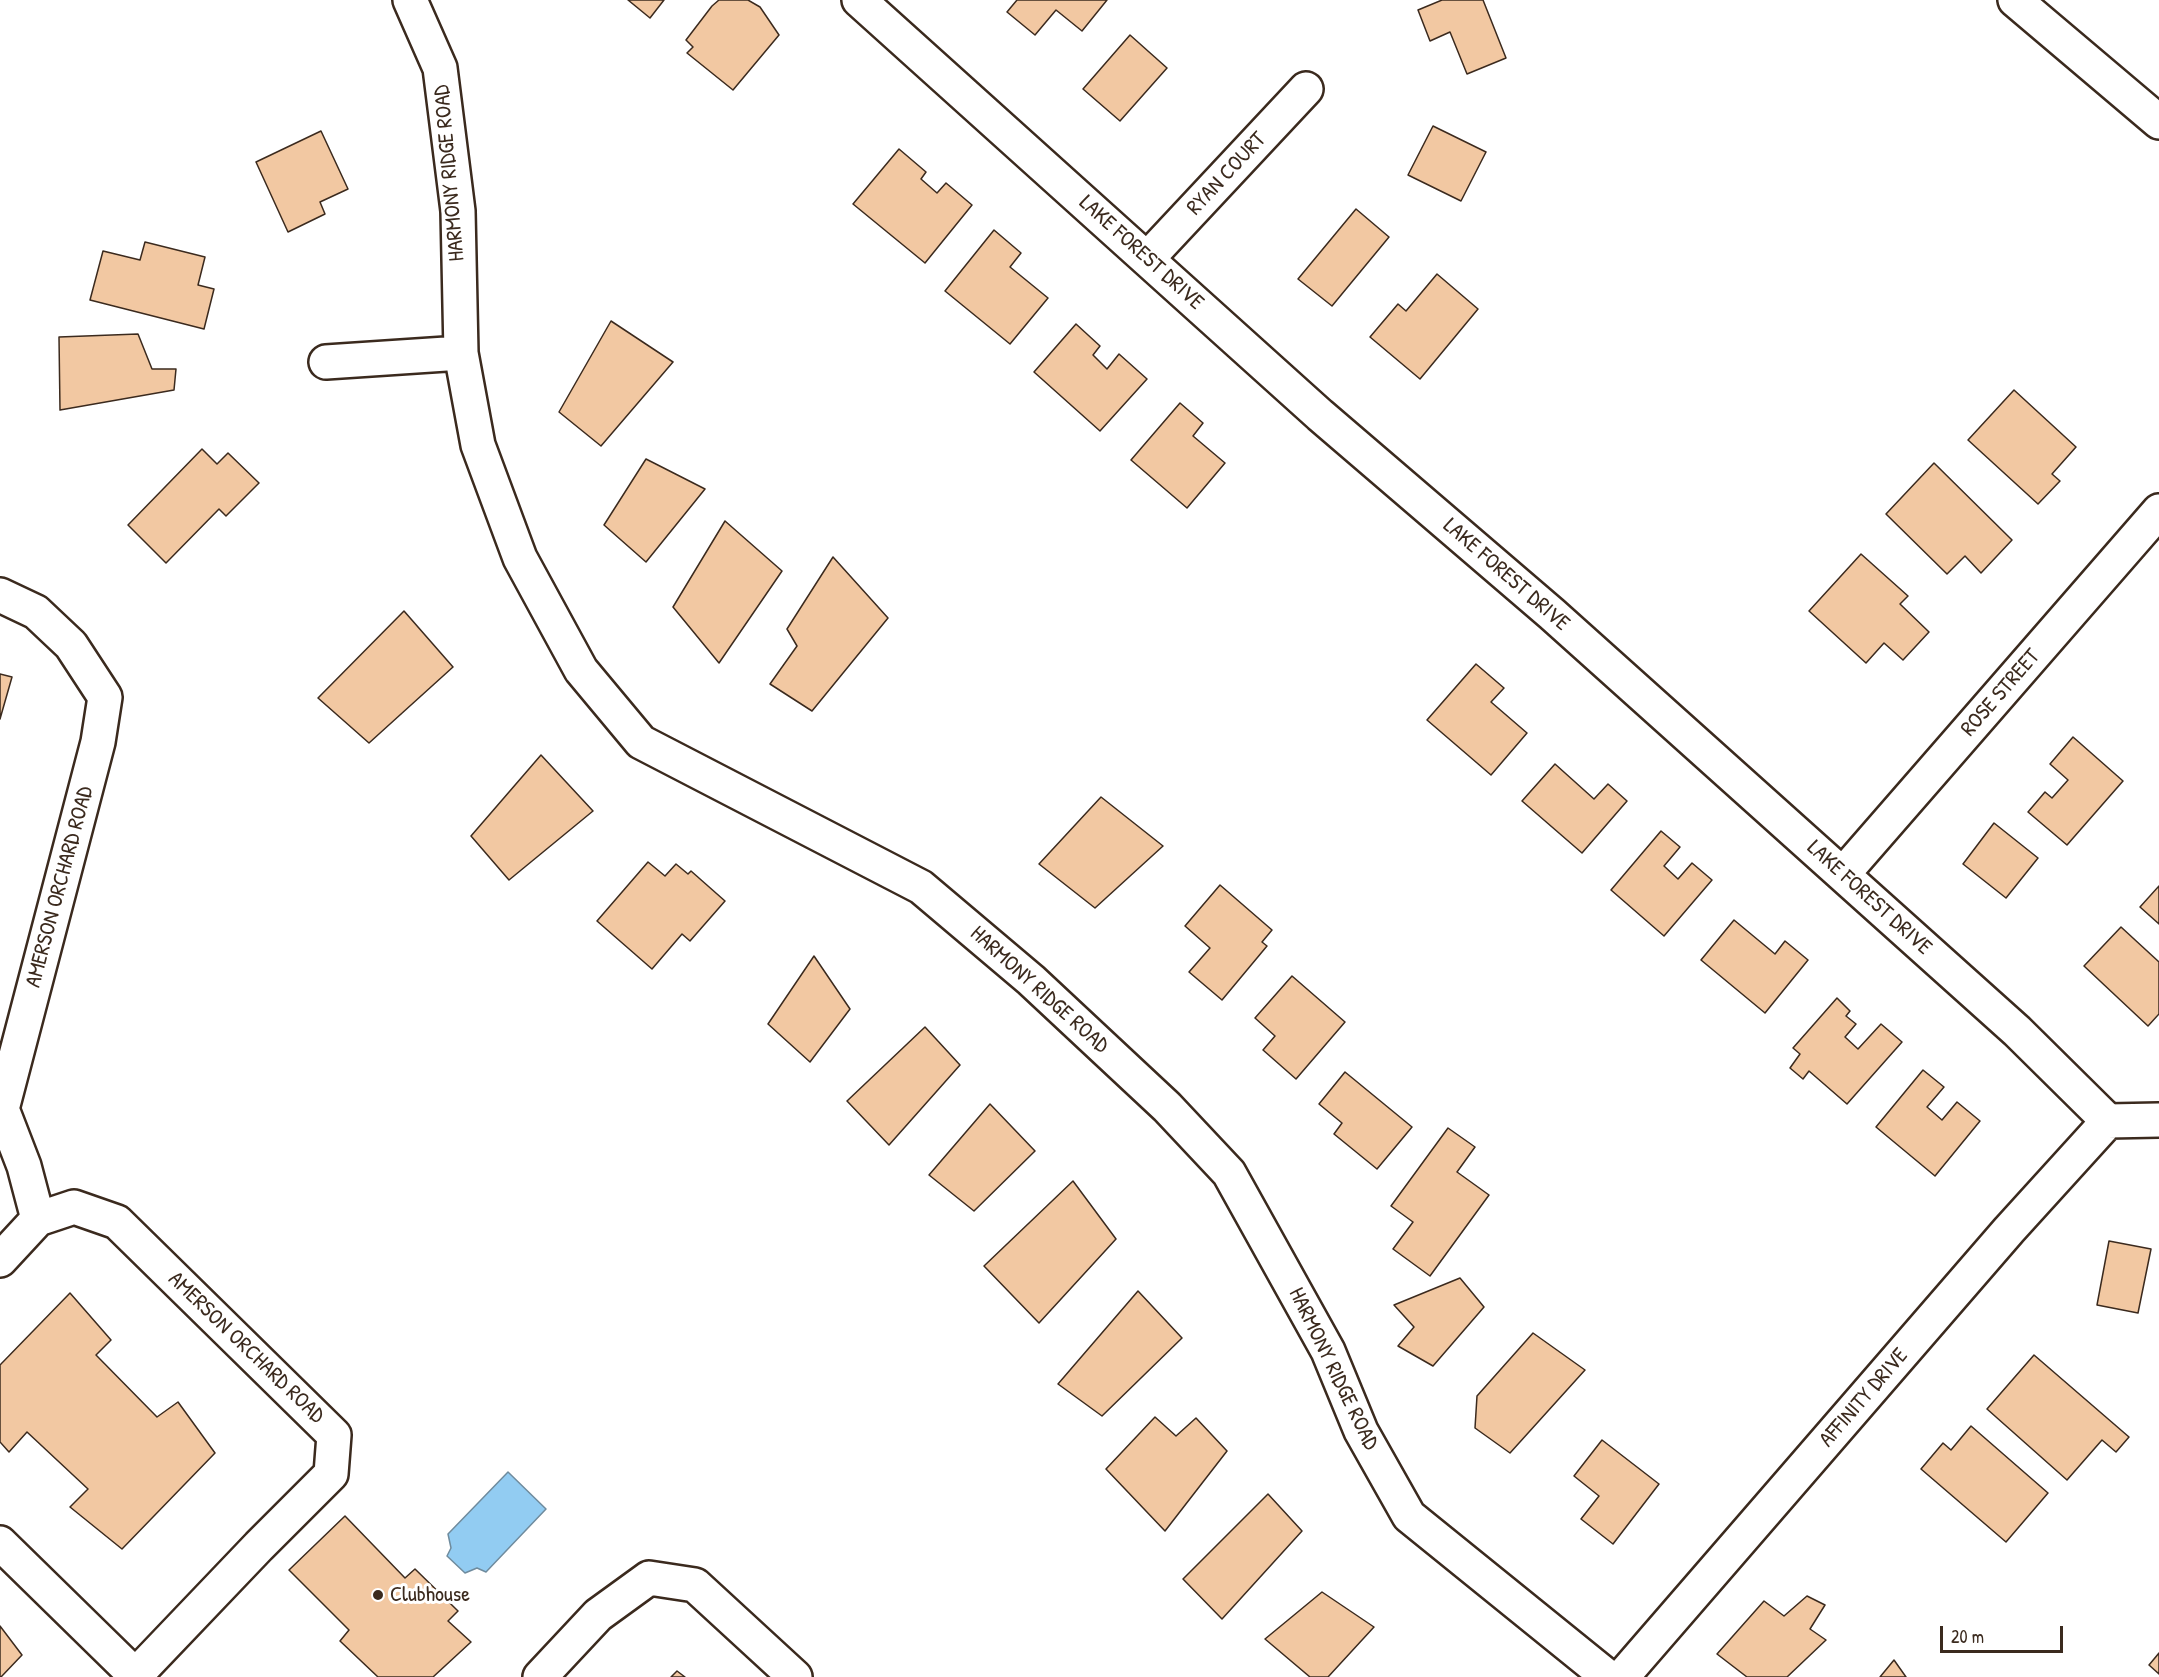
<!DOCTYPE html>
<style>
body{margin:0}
#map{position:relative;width:2159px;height:1677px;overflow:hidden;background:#fff;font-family:"Patrick Hand",sans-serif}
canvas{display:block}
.scale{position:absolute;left:1940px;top:1626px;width:123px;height:27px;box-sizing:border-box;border:3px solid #3b2a1e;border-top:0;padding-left:8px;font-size:18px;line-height:21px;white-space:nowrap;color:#3b2a1e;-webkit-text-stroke:4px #fff;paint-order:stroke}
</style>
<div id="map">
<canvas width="2159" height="1677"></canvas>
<div class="scale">20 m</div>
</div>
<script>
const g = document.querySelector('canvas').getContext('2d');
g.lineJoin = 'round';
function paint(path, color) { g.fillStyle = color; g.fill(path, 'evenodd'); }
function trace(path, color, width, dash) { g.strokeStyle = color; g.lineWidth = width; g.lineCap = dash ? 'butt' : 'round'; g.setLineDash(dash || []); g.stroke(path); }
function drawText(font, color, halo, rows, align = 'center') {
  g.font = font + ' "Patrick Hand",sans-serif'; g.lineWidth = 6; g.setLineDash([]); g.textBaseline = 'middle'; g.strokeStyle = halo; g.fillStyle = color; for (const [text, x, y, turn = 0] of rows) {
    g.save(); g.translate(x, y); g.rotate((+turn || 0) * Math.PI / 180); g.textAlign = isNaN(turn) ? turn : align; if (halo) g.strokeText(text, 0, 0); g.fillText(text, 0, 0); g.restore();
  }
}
const water = new Path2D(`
 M508 1472 546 1509 486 1572 477 1568 465 1573 447 1556 451 1548 448 1534Z`);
paint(water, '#92ccf2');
trace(water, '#6f8b9d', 1.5);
const building = new Path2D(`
 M628 0H664L650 18Z
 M719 0H748L760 7 779 35 733 90 687 53 693 47 686 40 712 6Z
 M1017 0H1107L1082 31 1056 10 1035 35 1007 12Z
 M1442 0H1483L1506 58 1467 74 1450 32 1430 41 1418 10Z
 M1130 35 1167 68 1120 121 1083 89Z
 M1433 126 1486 152 1461 201 1408 175Z
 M321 131 348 189 320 202 325 214 288 232 256 162Z
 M899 149 926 172 921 179 937 193 946 183 972 205 925 263 853 204Z
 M1356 209 1389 237 1332 306 1298 279Z
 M994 230 1021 253 1010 267 1048 298 1010 344 945 291Z
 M145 242 205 257 198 285 214 289 204 329 90 300 103 251 140 260Z
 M1437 274 1478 309 1420 379 1370 337 1398 304 1406 311Z
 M611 321 673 362 601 446 559 412Z
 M1076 324 1100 346 1093 355 1107 369 1119 354 1147 379 1100 431 1034 372Z
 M138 334 152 369H176L174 390 60 410 59 337Z
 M2014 390 2076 447 2052 474 2060 481 2038 504 1968 440Z
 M1180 403 1203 423 1193 436 1225 463 1187 508 1131 460Z
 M202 449 217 464 228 453 259 483 226 516 219 509 166 563 128 525Z
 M646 459 705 489 646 562 604 525Z
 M1934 463 2012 540 1981 573 1965 556 1947 574 1886 514Z
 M725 521 782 571 719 663 673 607Z
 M1861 554 1908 596 1900 604 1929 632 1903 660 1884 643 1866 663 1809 611Z
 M833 557 888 618 812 711 770 684 797 646 787 629Z
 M404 611 453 667 369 743 318 698Z
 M1476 664 1504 688 1491 702 1527 733 1491 775 1427 720Z
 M0 674 12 677 0 719Z
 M2073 737 2123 781 2067 845 2028 812 2045 792 2052 798 2068 780 2050 764Z
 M541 755 593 811 509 880 471 836Z
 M1555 764 1594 799 1608 784 1627 801 1582 853 1522 801Z
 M1101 797 1163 846 1095 908 1039 864Z
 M1994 823 2038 858 2006 898 1963 864Z
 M1661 831 1680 847 1664 866 1678 879 1692 863 1712 880 1664 936 1611 890Z
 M648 862 665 876 676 864 688 874 691 871 725 901 690 941 682 934 652 969 597 921Z
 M1220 885 1272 930 1262 942 1267 946 1222 1000 1189 972 1210 948 1185 926Z
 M2159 886V924L2140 907Z
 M1734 920 1775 954 1785 941 1808 960 1765 1013 1701 960Z
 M2121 927 2159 962V1014L2148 1026 2084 966Z
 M814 956 850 1009 810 1062 768 1024Z
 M1292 976 1345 1022 1296 1079 1263 1050 1275 1036 1255 1018Z
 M1837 998 1850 1011 1846 1016 1856 1024 1845 1037 1858 1049 1881 1024 1902 1042 1847 1104 1809 1071 1803 1079 1790 1068 1800 1054 1793 1048Z
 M925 1027 960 1065 889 1145 847 1101Z
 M1923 1070 1944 1087 1927 1107 1942 1120 1957 1102 1980 1121 1935 1176 1876 1127Z
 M1345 1072 1412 1127 1377 1169 1334 1134 1342 1123 1319 1104Z
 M990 1104 1035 1151 974 1211 929 1175Z
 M1448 1128 1475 1147 1457 1172 1489 1195 1430 1276 1393 1249 1413 1222 1391 1206Z
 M1073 1181 1116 1239 1039 1323 984 1266Z
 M2109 1241 2151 1249 2138 1313 2097 1305Z
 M1460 1278 1484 1307 1433 1366 1398 1346 1414 1327 1394 1305Z
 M1138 1291 1182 1338 1102 1416 1058 1384Z
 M70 1293 111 1340 96 1355 157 1417 178 1402 215 1453 122 1549 70 1507 88 1489 27 1432 9 1452 0 1442V1365Z
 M1533 1333 1585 1370 1510 1453 1475 1428 1477 1396Z
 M2034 1355 2129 1437 2116 1452 2102 1440 2067 1480 1987 1409Z
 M1155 1417 1176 1436 1196 1418 1227 1451 1165 1531 1106 1469Z
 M1971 1426 2048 1493 2006 1542 1921 1469 1943 1443 1951 1450Z
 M1602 1440 1659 1484 1613 1544 1581 1519 1599 1496 1574 1476Z
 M1268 1494 1302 1531 1222 1619 1183 1579Z
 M345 1516 405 1578 415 1569 458 1611 448 1621 471 1642 433 1677H378L340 1641 349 1630 289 1570Z
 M1322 1592 1374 1627 1328 1677H1310L1265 1639Z
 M1807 1596 1825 1605 1810 1629 1826 1640 1787 1677H1747L1717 1654 1764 1601 1784 1616Z
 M0 1626 22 1655 1 1677H0Z
 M2159 1653V1674L2149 1665Z
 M1894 1660 1906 1677H1880Z
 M677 1671 685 1677H671Z`);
paint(building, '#f2c8a2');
trace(building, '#3b2a1e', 1.5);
const minor = new Path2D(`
 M410 0 440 68 458 211 461 353 478 445 520 558 581 670 641 742 921 887 1031 980 1167 1107 1229 1173 1328 1351 1361 1431 1409 1516 1608 1677
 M859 0 1320 415 1552 614 2017 1031 2108 1121 2159 1120
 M2015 0 2159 122
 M1147 259 1306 89
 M326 362 461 353
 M0 595 36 612 71 645 105 697 98 742 2 1109 24 1166 38 1219
 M1843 874 2159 511
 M0 1260 38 1219 74 1207 117 1222 334 1435 331 1474 259 1546 134 1677
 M0 1543 137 1677
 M540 1677 598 1615 649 1578 695 1585 795 1677
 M1622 1677 2009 1230 2108 1121`);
trace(minor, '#3b2a1e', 38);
trace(minor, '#fff', 33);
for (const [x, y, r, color] of [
 [378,1595,6,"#3b2a1e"]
]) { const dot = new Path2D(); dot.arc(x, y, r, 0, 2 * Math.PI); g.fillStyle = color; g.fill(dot); trace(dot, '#fff', 2); }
drawText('22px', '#3b2a1e', '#fff', [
 ["HARMONY RIDGE ROAD",450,173,-95],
 ["RYAN COURT",1227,174,-47],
 ["LAKE FOREST DRIVE",1141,253,42],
 ["LAKE FOREST DRIVE",1506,575,41],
 ["ROSE STREET",2001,693,-49],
 ["AMERSON ORCHARD ROAD",60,887,-75],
 ["LAKE FOREST DRIVE",1869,898,42],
 ["HARMONY RIDGE ROAD",1039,990,42],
 ["AMERSON ORCHARD ROAD",246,1348,44],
 ["HARMONY RIDGE ROAD",1333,1369,64],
 ["AFFINITY DRIVE",1864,1398,-49]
]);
drawText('22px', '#3b2a1e', '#fff', [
 ["Clubhouse",390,1595]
], 'left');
</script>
